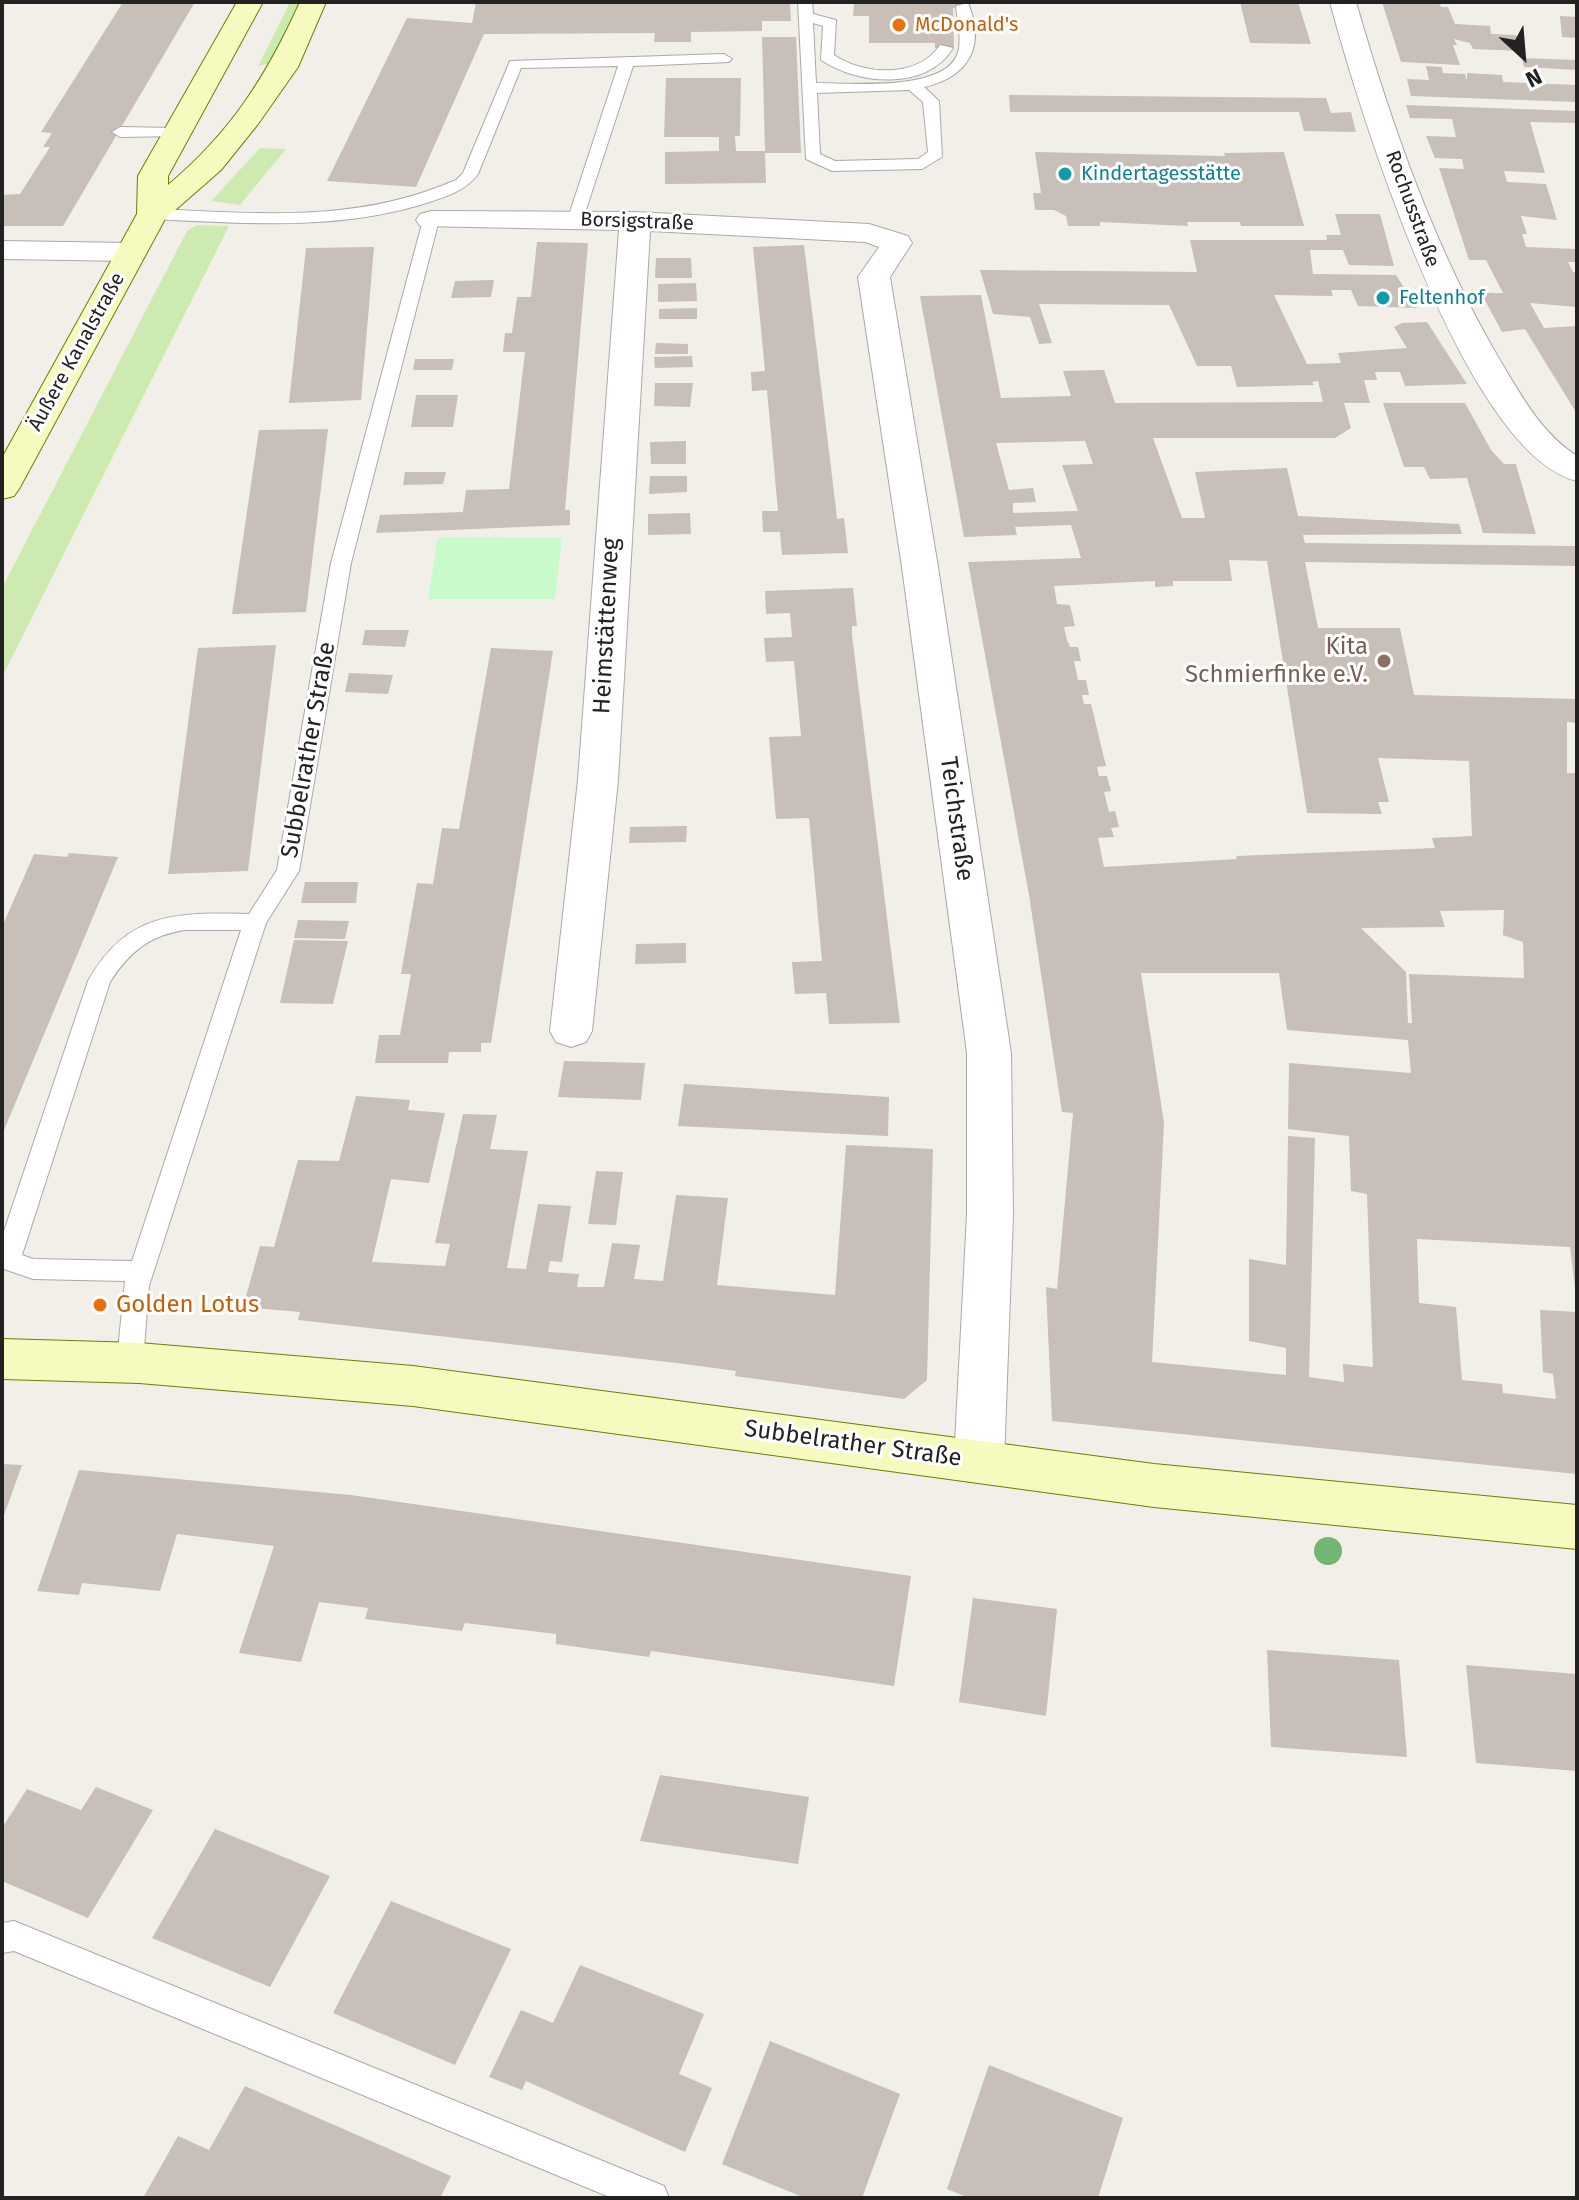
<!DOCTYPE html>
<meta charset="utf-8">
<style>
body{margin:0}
#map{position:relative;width:1579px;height:2200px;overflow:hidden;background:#f2efe9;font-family:"Fira Sans",sans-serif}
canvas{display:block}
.frame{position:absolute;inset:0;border:4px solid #222;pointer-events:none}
.north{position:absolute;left:1483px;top:16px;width:80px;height:80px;-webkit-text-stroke:6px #fff;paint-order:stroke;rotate:154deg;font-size:22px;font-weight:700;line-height:32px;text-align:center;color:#222}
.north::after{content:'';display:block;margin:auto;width:28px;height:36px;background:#222;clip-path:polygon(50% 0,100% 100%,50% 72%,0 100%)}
</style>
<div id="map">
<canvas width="1579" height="2200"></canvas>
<div class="frame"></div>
<div class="north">N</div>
</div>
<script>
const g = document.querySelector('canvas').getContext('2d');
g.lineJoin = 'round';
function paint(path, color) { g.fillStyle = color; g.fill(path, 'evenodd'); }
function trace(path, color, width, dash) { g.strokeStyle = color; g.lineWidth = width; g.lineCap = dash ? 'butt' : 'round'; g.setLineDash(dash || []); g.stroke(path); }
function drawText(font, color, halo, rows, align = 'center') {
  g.font = font + ' "Fira Sans",sans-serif'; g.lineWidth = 6; g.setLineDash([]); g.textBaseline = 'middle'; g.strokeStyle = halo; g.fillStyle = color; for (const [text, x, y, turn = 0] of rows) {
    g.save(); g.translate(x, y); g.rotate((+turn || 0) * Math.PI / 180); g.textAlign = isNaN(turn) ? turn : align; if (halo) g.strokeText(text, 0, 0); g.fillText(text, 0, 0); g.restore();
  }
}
paint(new Path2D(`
 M290 2H301L268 64 258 66Z
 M260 148 286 149 240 205 211 201Z
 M197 225 229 226 2 677V588L187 231Z`), '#cdebb0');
paint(new Path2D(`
 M438 537 562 538 555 599H428Z`), '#c8facc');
paint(new Path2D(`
 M123 2H195L63 226H2V195L20 194 50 147H43L52 133 41 132Z
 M790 2 791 21H762V31L691 32V42H654L655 33 484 34 416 187 327 181 407 18 472 23 476 3Z
 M854 2H976V3L953 8 954 47 935 48V43H869V16H853Z
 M1240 2H1298L1311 44 1250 43Z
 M1382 2H1439L1441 7H1448L1455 24 1490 26 1491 34 1516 35 1521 51 1473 49 1470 43 1454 39 1457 45H1453L1460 65 1401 62Z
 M1560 16 1577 17V38L1562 37Z
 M762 37H796L801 153H765L766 183 665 184V152L719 151V137H664L666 78H741L740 136H735L736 151H765Z
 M1522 58 1577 60V70L1524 67Z
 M1426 66 1442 67 1443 73 1465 74 1467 81V73L1502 75 1503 82 1577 85V102L1411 96 1407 79 1429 80Z
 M1009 95 1326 98 1331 113 1351 112 1356 132 1304 131 1299 112H1010Z
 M1406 105 1577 111V123L1530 122 1545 173 1504 171 1507 182 1546 184 1557 220 1521 216 1527 234H1522L1526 247 1577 249V262H1568L1573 272H1577V307L1530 303 1544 328 1577 326V414L1525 329 1502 332 1481 293H1503L1486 260H1469L1439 168 1464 169 1462 159 1435 158 1426 136 1456 137 1452 119 1410 118Z
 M1035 152 1225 156 1224 153 1284 152 1304 226H1241L1240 222H1187L1188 226 1100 222V226H1068L1066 216 1054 210H1035L1033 193H1041Z
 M1335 214H1380L1394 266 1349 265 1343 250H1310L1313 274 1396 275 1417 308 1358 306 1351 290H1331L1333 296 1274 295 1307 364 1341 363 1338 353 1407 348 1394 327 1402 323 1427 322 1467 384 1405 386 1400 372H1375L1377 380H1364L1370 403H1344L1351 428 1335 438H1153L1182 518H1205L1195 472 1287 468 1298 516 1459 524 1462 534 1303 535 1305 543 1577 546V566L1305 562 1318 628H1400L1414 695 1577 699V723L1567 722V773H1577V1305L1570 1247 1417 1239 1419 1303 1456 1307 1462 1380 1502 1384 1503 1393 1556 1399 1553 1374 1543 1372 1540 1310 1577 1312V1474L1052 1421 1046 1287 1057 1289 1073 1113 1062 1112 1029 895 968 562 1081 558 1071 525 1015 527 1017 535 964 537 920 296 981 295 1001 398 1071 396 1063 371 1104 370 1115 403 1323 402 1318 381 1312 382 1314 385 1237 387 1231 366H1197L1169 305 1039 304 1052 343 1039 344 1030 317 993 314 980 270 1197 272 1190 240H1327L1326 235H1341ZM1085 441 1093 464 1062 465 1078 511 1013 513V503L1036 502 1033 488 1009 490 996 443ZM1229 560 1267 561 1307 813 1382 814 1378 802H1389L1378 758 1469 761 1472 836 1432 838 1435 848 1236 856 1237 859 1104 867 1098 838 1114 837 1111 828 1119 827 1115 811 1109 812 1104 792 1111 791 1107 776H1099L1097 767 1106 766 1091 704H1084L1082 695H1089L1086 680H1078L1074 661H1081L1078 647H1070L1067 640 1064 627 1075 626 1070 605 1057 604 1054 586 1155 581V587L1173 586V581H1232ZM1504 910 1503 935 1523 942 1524 978 1409 974 1412 1023H1408L1406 972 1361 928 1445 927 1440 911ZM1141 973H1279L1287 1030 1408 1040 1411 1073 1289 1063 1288 1129 1349 1136 1351 1191 1367 1194 1373 1367 1343 1364 1344 1382 1309 1377 1315 1138 1288 1136 1286 1265 1249 1259V1341L1286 1348V1375L1152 1362 1164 1123Z
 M537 242 588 243 565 510H570V525L376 533 380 515 463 512 466 490 509 489 525 352H503L505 333H512L517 297H531Z
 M804 245 836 509 837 519 844 518 848 553 782 555 780 532H763L762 511H778L767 390 752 391 751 372 765 371 753 247Z
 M374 247 361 400 289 403 306 248Z
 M656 258H691L692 278H655Z
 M494 280 491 297 451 298 455 281Z
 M696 283 697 301 658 302V284Z
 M697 308V319H659V309Z
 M656 343 688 344V354H655Z
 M692 356 693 367 655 368 654 357Z
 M415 359H454L452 370H413Z
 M655 383H693L690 407 654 406Z
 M416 395H458L453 427H411Z
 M1383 403H1465L1491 450 1504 464H1516L1536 534 1483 533 1467 478 1430 479 1424 467H1404Z
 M328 429 306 612 232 614 259 430Z
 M686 441V464H651L650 442Z
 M405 472H446L443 484 403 485Z
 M650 476H687V492L649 494Z
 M690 513 691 534 648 535V514Z
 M853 588 857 626H852V635L900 1023 829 1024 826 993 795 994 792 962 822 961 809 818 776 819 769 737 801 736 794 661 766 662 764 638 792 637 790 613 766 614 765 591Z
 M365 630H409L405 647 362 645Z
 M276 645 248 871 168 874 198 648Z
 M491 648 553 651 491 1043H481V1052H449L448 1063H375L379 1035H400L411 974H401L417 883 433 884 442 828 459 829Z
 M349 673 393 675 388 694 345 692Z
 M687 826 686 842 629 843 630 827Z
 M69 853 118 857 2 1135V927L34 854 67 857Z
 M305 882H358L356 903H301Z
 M298 920 349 921 345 939 294 938Z
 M294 940 348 941 333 1004 280 1003Z
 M686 943V963L635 964 636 944Z
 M564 1061 645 1063 641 1100 558 1097Z
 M684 1084 889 1097 888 1136 678 1126Z
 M356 1096 410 1100 408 1110 445 1113 429 1183 391 1179 372 1262 445 1266 450 1244 435 1243 463 1114 497 1115 490 1149 528 1151 507 1268 526 1269 538 1204 571 1206 562 1262 550 1261 548 1272 579 1274 577 1287H604L612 1243 640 1245 634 1279 663 1281 676 1195 728 1198 717 1285 835 1295 846 1145 933 1149 927 1380 904 1399 735 1376 736 1371 677 1363 298 1320 300 1312 243 1307 260 1246 274 1247 298 1160 339 1161Z
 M596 1171 623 1172 616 1225 588 1224Z
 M2 1464 22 1465 2 1521Z
 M79 1470 351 1495 911 1576 894 1686 651 1651 649 1657 556 1644V1634L465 1623 462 1631 365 1619 368 1608 319 1602 301 1662 239 1653 274 1546 177 1534 160 1591 82 1583 79 1595 37 1591Z
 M973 1598 1057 1609 1046 1716 959 1702Z
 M1267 1650 1399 1660 1407 1757 1271 1747Z
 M1466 1665 1577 1674V1771L1476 1763Z
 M660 1775 809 1797 798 1864 640 1841Z
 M96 1787 153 1810 88 1918 2 1881V1828L27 1789 81 1810Z
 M215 1829 330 1876 270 1987 152 1938Z
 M391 1901 511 1949 455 2065 333 2013Z
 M580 1965 704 2014 679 2074 712 2088 685 2152 526 2081 522 2090 489 2077 521 2010 553 2023Z
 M770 2041 900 2094 862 2198H805L722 2164Z
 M989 2065 1123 2118 1098 2198H969L947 2189Z
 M245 2086 451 2176 440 2198H143L178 2136 209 2150Z`), '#c7bfb8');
const lane = new Path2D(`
 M798 2H812L813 14 836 20 834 55C865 76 918 78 940 45L953 48C927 91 858 85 821 60L823 26 813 23 816 83C848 83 942 92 957 55 963 41 957 21 956 6L968 3C986 46 969 77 924 87L939 101 942 157 922 169 832 171 806 159ZM909 90 923 102 928 152 918 159 835 161 820 154 817 93Z
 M724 54 732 59 729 62 633 66 581 225 575 226 567 221 618 66 521 68 478 174C464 193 441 198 420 205 331 231 243 223 152 219L144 214 152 209C259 213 355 224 456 180L463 173 510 61Z
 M175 128 181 130V136L120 137 112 132 120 127Z
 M431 215 439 220 351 563 299 871 266 923 149 1286 143 1360 139 1368 130 1371 121 1368 117 1360 125 1281 33 1279 4 1269 2 1237 88 981C127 912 176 912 249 914L277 870 331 563 423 220ZM185 930H241L132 1261 33 1259 22 1255 110 982C129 952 150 935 185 930Z
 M14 1921 664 2186 669 2198H612L14 1951 2 1953V1923Z`);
const street = new Path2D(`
 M1330 2H1356C1392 127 1435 250 1501 362 1522 397 1542 434 1577 456V481C1464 453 1358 107 1330 2Z
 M431 211 635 212 869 224 908 236 912 243 890 277 938 567 1011 1053 1013 1215 1004 1462 997 1477 979 1483 961 1477 954 1462 967 1215V1053L902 567 858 277 879 247 865 242 650 231 618 780 592 1031 586 1042 571 1047 556 1042 550 1031 578 780 619 230 420 226 416 220 420 214Z
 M2 241 131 243 142 245 146 252 142 259 131 261 2 259Z`);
const secondary = new Path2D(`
 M237 2H263L168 176V185C231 132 266 77 300 2H326L298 67 258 124 221 170 165 219 19 489 14 496 2 499V458L137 214 138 176Z
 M2 1339 139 1343 413 1366 1154 1464 1577 1505V1549L1154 1507 413 1406 139 1383 2 1379Z`);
trace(lane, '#a9a9a9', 2);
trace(street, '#a9a9a9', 2);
trace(secondary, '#707d05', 2);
paint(lane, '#fff');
paint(street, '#fff');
paint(secondary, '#f7fabf');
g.fillStyle = '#74b475';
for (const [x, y] of [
 [1328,1551]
]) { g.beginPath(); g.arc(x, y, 14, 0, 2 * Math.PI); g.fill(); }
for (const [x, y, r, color] of [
 [899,25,8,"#e8710a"],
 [1065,174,8,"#0f9aa8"],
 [1383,298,8,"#0f9aa8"],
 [1384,661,8,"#8d6e63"],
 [100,1305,8,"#e8710a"]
]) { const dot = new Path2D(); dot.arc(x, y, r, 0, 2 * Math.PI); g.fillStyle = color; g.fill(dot); trace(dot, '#fff', 3); }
drawText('20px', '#c56008', '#fff', [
 ["McDonald's",915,25]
], 'left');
drawText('20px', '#0d838f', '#fff', [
 ["Kindertagesstätte",1081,174],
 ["Feltenhof",1399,298]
], 'left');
drawText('20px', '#222', '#fff', [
 ["Rochusstraße",1412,209,70],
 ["Borsigstraße",637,222,2],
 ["Äußere Kanalstraße",77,352,-61]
]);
drawText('24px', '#222', '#fff', [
 ["Heimstättenweg",607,626,-87],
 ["Subbelrather Straße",309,750,-80],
 ["Teichstraße",956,819,82],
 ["Subbelrather Straße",853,1444,8]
]);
drawText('24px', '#785e54', '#fff', [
 ["Kita",1368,647],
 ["Schmierfinke e.V.",1368,675]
], 'right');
drawText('24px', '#c56008', '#fff', [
 ["Golden Lotus",116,1305]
], 'left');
</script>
